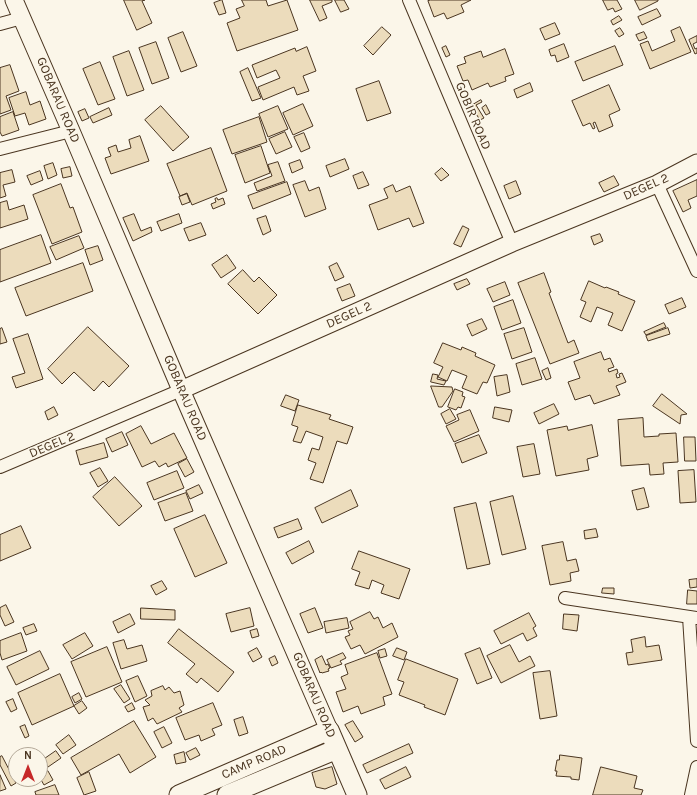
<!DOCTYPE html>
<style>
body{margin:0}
#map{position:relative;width:697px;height:795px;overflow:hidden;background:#fbf6e9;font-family:Karla,sans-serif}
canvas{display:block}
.north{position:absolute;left:8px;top:747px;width:40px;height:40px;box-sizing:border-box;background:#fbf6e9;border:1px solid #b4a999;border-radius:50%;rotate:0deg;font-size:11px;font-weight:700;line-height:16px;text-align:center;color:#4a3520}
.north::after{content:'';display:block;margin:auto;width:14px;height:18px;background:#c62828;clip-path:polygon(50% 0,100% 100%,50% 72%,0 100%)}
</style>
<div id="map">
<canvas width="697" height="795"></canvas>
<div class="north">N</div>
</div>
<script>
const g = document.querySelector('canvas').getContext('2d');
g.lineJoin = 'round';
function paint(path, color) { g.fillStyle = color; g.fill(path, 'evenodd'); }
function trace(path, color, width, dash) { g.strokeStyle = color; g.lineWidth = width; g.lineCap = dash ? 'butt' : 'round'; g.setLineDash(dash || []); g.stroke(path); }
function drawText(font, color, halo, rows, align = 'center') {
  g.font = font + ' Karla,sans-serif'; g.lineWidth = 3; g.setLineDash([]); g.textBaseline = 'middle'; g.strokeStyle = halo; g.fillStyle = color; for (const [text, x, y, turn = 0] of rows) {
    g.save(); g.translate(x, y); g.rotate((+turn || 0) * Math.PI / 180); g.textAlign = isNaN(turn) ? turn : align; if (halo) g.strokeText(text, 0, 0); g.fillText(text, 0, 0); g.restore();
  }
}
const building = new Path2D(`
 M124 0H145L142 1 152 23 137 30Z
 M222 0 226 13 219 15 214 3Z
 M242 0H266L268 6 287 0 298 30 237 51 227 23 240 18 236 9 244 6Z
 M310 0H332V2L322 6 327 18 320 21Z
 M335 0H344L349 9 341 12Z
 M431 0H471L461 5 464 12 447 19 444 13 434 17 428 1Z
 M603 0H617L622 9 615 12 613 8 608 10Z
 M635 0H658V1L640 10Z
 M657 9 661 16 642 25 638 17Z
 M619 16 622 20 613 25 611 21Z
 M555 23 560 34 545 40 540 29Z
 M382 27 391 35 373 55 364 46Z
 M680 27 691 52 650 69 640 44 648 41 652 51 675 41 671 31Z
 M620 28 624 34 619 37 615 31Z
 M183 32 197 66 181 72 168 38Z
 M644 32 647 38 639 41 636 35Z
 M697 36V42L693 44 695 49 697 48V53L695 54 689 40Z
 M156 42 169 78 152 84 139 48Z
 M564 44 569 57 557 62 555 55 551 56 549 50Z
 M446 46 450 55 446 57 442 48Z
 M615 46 623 65 583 81 575 62Z
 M307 47 316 71 303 76 309 91 297 95 294 87 263 100 258 87 280 78 276 70 257 78 252 65 295 48 296 51Z
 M505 49 514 74 505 77 506 81 490 87 488 83 472 90 468 80 463 81 457 66 466 63 464 57 481 51 483 57Z
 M129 51 144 90 127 96 113 57Z
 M100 62 115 99 98 105 83 69Z
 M10 65 19 91 6 96 11 110 0 114V68Z
 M248 68 261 98 252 101 240 72Z
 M379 81 391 113 367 121 356 89Z
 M530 83 533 91 517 98 514 90Z
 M609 85 620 110 609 115 613 126 599 132 595 122 593 123 595 128 593 129 590 123 583 126 572 101Z
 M26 92 30 105 40 101 46 119 29 125 25 113 15 116 9 98Z
 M481 100 482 102 476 105 484 118 480 120 471 106Z
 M303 104 313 126 293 135 283 113Z
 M486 105 490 113 486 115 482 108Z
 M161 106 189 137 173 151 145 120Z
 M278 106 288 129 268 137 259 114Z
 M109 108 112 115 93 123 90 117Z
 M85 109 89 118 82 121 78 112Z
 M13 112 19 130 2 136 0 132V117Z
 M259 117 267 142 232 154 223 130Z
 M285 132 292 147 276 154 269 139Z
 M304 133 310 148 301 152 294 137Z
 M140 136 149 161 111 174 105 158 111 156 108 148 116 145 118 152 131 148 129 140Z
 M261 146 270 173 245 183 235 155Z
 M211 148 227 191 192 205 187 193 180 196 167 164Z
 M345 159 349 169 330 177 326 166Z
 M300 160 303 168 292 173 289 164Z
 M278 162 285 181 257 191 254 183 272 176 268 165Z
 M53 163 57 175 48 179 44 166Z
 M70 167 72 176 63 178 61 169Z
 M442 168 449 175 441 181 435 174Z
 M12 170 15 182 3 185 6 196 0 198V173Z
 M40 171 43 180 31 185 27 176Z
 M363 172 369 185 358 189 353 176Z
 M614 176 619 185 604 192 599 183Z
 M697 180V196L688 200 691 208 683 212 673 191Z
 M305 181 309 191 319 187 326 209 305 217 293 185Z
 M516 181 521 194 509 199 504 186Z
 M287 182 291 194 253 209 248 196Z
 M61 184 70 208 73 207 82 232 52 244 33 195Z
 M393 185 396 192 410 186 424 223 413 227 409 218 378 230 369 205 388 198 384 189Z
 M187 194 190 202 182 205 179 197Z
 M217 198 218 200 223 198 225 204 213 209 211 204 216 202 215 199Z
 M7 201 9 210 24 205 28 219 0 228V203Z
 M134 214 141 231 151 227 152 232 133 241 123 218Z
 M179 214 182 223 161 231 157 222Z
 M266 216 271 231 263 235 257 219Z
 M201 223 206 235 189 241 184 229Z
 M463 226 469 229 461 247 454 244Z
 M600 234 603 241 594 245 591 237Z
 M41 235 51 263 0 282V250Z
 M79 236 84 248 56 260 50 247Z
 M98 246 103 260 90 265 85 250Z
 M227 255 236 268 221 278 212 265Z
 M83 263 93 291 26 316 15 288Z
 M337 263 344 277 335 281 329 267Z
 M243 270 254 282 259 277 277 295 258 314 228 284Z
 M544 273 551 292 549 293 568 343 574 340 579 353 550 364 518 283Z
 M467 279 470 284 457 290 454 284Z
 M589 281 605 288 606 287 619 292 618 294 635 301 622 331 608 325 613 313 597 307 591 322 580 317 586 302 581 300Z
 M505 282 510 295 493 302 487 289Z
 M350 284 355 296 342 301 337 289Z
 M682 298 686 307 669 314 665 305Z
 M513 300 521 323 502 330 494 307Z
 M482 319 487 329 472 336 467 325Z
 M664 323 666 327 646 335 644 332Z
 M88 327 129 366 109 387 103 381 94 391 74 372 62 384 48 369Z
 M2 328 7 342 0 344V329Z
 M524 328 532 352 512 359 504 334Z
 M668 328 670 334 648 341 646 336Z
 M28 334 43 379 16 388 12 377 25 373 13 339Z
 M443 343 461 350 462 347 476 353 475 356 495 365 487 383 483 382 477 394 462 388 467 376 452 370 447 381 438 377 443 367 434 363Z
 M601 352 604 360 610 358 614 367 608 369 609 372 617 369 618 373 616 374 617 378 620 377 619 374 622 373 626 382 616 386 620 395 594 404 590 395 575 400 568 382 580 378 574 362Z
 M535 358 542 379 522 385 516 364Z
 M548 368 551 378 546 380 542 371Z
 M433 374 438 375 437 379 446 381 444 385 431 382Z
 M507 375 510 392 497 396 494 377Z
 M431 386 452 387 453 391 442 407H439Z
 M455 389 463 392 462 396 465 397 461 408 458 407 456 410 448 407Z
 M662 394 687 414 681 415 680 424 653 406Z
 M286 395 299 400 295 411 281 406Z
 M554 404 559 414 539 424 534 413Z
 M298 405 331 415 329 419 353 427 347 444 337 441 323 483 310 479 316 463 308 460 312 448 319 450 323 437 306 431 301 443 293 441 298 427 292 425Z
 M54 407 58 415 48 420 45 412Z
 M495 407 512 410 509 422 493 418Z
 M450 409 456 419 446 424 441 414Z
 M470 410 479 431 454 442 446 426 459 420 457 415Z
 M643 418 644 437 659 436V434L676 433 678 462 663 463 664 474 650 475 649 464 621 466 618 420Z
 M592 425 598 456 587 459 589 470 556 476 547 430 567 426 568 430Z
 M141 426 151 444 174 433 187 458 168 467 166 463 159 467 155 461 142 467 126 434Z
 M122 432 128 445 112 452 106 439Z
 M479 435 487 453 462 463 455 444Z
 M684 437H695L696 461H685Z
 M104 443 108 457 80 465 76 451Z
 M534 444 540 474 523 477 517 447Z
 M187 459 194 472 185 477 178 464Z
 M100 468 108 481 98 487 90 473Z
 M694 470 696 502 680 503 678 471Z
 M177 471 184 488 154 500 147 483Z
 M115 477 142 506 119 526 93 497Z
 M199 485 203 493 190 499 186 491Z
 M644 488 649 507 637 510 632 491Z
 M351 490 358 506 322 523 315 508Z
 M186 493 193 511 165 521 158 503Z
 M513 496 526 549 502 555 490 502Z
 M476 503 490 564 467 569 454 508Z
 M205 515 227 563 195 577 174 529Z
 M298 519 302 529 278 538 274 528Z
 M21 526 31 548 0 561V535Z
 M596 529 598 537 585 539 584 531Z
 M309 541 314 552 292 564 286 553Z
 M563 542 567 561 576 559 579 571 570 573 571 581 550 585 542 546Z
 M359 551 410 569 399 599 381 593 384 585 372 580 369 589 355 585 360 572 352 569Z
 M697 579V587L690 588 689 580Z
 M162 581 167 589 156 595 151 586Z
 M603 588H614V594L602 593Z
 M688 590 697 591V604H687Z
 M6 605 14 622 5 626 0 615V608Z
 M141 608 175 610V620L141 619Z
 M250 608 254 626 231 632 226 614Z
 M315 608 323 628 308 633 300 614Z
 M370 612 374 619 378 617 383 628 392 623 398 637 365 654 360 645 351 649 345 637 350 635 348 631 353 629 350 622Z
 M529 613 536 626 533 628 537 636 527 641 523 633 501 644 494 631Z
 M130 614 135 624 118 633 113 622Z
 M564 614 579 615 577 631 563 629Z
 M347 618 349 628 326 633 324 622Z
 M34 624 37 631 26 635 23 628Z
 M179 629 234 672 218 692 201 678 197 683 186 674 195 664 168 643Z
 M257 629 259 636 252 638 250 631Z
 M21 633 27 651 2 660 0 653V641Z
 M85 633 93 646 72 659 63 645Z
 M645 637 646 647 659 645 662 660 628 665 626 653 633 652 631 640Z
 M124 640 127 649 142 645 147 661 121 669 113 643Z
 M510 645 519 662 530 656 535 666 501 683 487 656Z
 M107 647 122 682 86 697 71 662Z
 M257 648 262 657 253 662 248 653Z
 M397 648 407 652 404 660 393 656Z
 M480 648 492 678 477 684 465 654Z
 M385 649 387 656 380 658 378 651Z
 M40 651 49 669 16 685 7 667Z
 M343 653 346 658 340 661 342 664 331 668 327 660Z
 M377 653 392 694 383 697 385 705 361 714 358 706 343 712 336 692 346 689 341 677 348 674 345 665Z
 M275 656 278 663 272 666 269 659Z
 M322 656 326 665 328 664 330 668 328 669 329 671 322 673 321 672 320 673 315 660Z
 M406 659 458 679 445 715 424 707 425 705 399 695 404 682 398 680Z
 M550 671 557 716 540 719 533 673Z
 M60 674 74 706 32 725 18 693Z
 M138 676 147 696 135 702 126 681Z
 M121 685 130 699 124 703 114 689Z
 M163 686 165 690 169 687 174 693 180 691 184 705 179 708 182 712 157 724 153 718 148 721 143 707 150 705 145 700 152 696 151 691Z
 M79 693 82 699 75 703 72 697Z
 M13 699 17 709 11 712 6 702Z
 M82 701 87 708 79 714 74 706Z
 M132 703 135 709 128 712 125 707Z
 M213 703 222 725 212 729 215 735 201 741 199 735 185 740 176 718Z
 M243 717 248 733 239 736 234 720Z
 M134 721 156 757 130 773 119 754 81 775 71 758Z
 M353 721 363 737 355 742 345 725Z
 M25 725 29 736 25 738 20 727Z
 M164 727 172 743 162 748 154 732Z
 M69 735 76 745 63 754 56 745Z
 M409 744 413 753 367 773 363 765Z
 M196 748 200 755 190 760 186 753Z
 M56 751 61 758 48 767 43 760Z
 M184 752 186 762 176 764 174 755Z
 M560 755 582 758 579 780 571 779V777L556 776 557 771H555L557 760H559Z
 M2 756 16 783 11 786 0 765V757Z
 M332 767 337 784 325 789 316 787 312 773Z
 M406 767 411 777 385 789 380 780Z
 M601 767 637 776 634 788 643 790 641 795H593Z
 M48 771 53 780 44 785 40 778V775Z
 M89 772 96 791 84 795 77 778Z
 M0 775 6 789 0 791Z
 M55 785 59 795H36L35 792Z`);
paint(building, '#ecdcbc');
trace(building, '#4a3520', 1);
const street = new Path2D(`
 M409 0 512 243
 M0 24 22 18
 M0 149 71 131
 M657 184 697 271
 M0 467 181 390
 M565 598 697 618
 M689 617 697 741
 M691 795 697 767`);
const secondary = new Path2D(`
 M14 0 71 131 181 390 329 730
 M181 390 512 243 657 184 697 163`);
const primary = new Path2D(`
 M179 795 329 730 357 795
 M227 795 337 749`);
trace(street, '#4a3520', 14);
trace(secondary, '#4a3520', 19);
trace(primary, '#4a3520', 21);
trace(street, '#fbf6e9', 12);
trace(secondary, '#fbf6e9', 17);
trace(primary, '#fbf6e9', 19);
drawText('13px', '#4a3520', '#fbf6e9', [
 ["GOBARAU ROAD",58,100,67],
 ["GOBIR ROAD",473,116,67],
 ["DEGEL 2",646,187,-24],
 ["DEGEL 2",349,315,-24],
 ["GOBARAU ROAD",185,398,67],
 ["DEGEL 2",52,445,-23],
 ["GOBARAU ROAD",314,695,67],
 ["CAMP ROAD",254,762,-23]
]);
</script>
